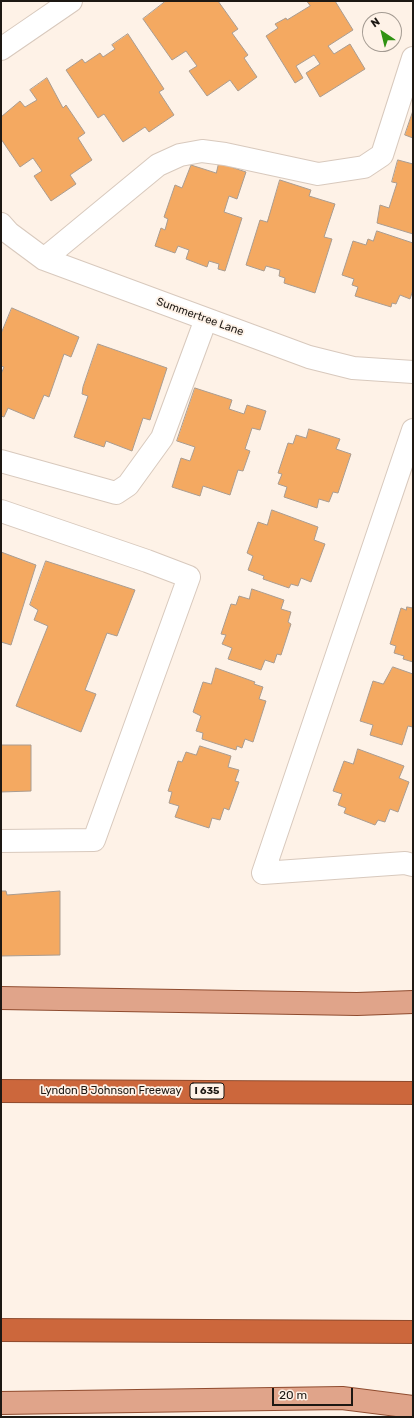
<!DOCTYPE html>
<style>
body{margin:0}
#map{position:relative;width:414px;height:1418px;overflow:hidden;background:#fef2e7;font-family:Rubik,sans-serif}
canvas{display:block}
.frame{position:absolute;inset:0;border:2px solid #1d1813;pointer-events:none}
.north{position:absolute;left:362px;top:12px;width:40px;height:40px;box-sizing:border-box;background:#fef2e7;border:1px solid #a49b92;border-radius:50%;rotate:325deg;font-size:11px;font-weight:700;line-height:16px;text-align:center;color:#1d1813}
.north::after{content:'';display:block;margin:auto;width:14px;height:18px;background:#309212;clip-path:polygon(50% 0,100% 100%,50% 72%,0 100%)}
.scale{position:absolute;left:272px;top:1388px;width:81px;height:18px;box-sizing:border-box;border:2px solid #1d1813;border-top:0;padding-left:5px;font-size:12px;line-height:14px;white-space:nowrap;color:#1d1813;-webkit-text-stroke:3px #fef2e7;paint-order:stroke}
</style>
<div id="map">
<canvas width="414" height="1418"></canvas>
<div class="frame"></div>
<div class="north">N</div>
<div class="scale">20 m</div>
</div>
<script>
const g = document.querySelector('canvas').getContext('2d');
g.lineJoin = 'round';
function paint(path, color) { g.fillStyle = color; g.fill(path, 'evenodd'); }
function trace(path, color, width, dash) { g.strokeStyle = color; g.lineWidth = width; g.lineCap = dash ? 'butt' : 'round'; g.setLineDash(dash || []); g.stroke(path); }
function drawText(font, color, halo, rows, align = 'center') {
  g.font = font + ' Rubik,sans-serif'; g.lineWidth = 3.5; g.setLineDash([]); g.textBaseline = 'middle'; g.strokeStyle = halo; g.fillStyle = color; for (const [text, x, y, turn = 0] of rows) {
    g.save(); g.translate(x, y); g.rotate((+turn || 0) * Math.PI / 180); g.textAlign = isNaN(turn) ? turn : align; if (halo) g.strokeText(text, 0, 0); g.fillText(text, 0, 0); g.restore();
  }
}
const building = new Path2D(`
 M166 1H218L238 29 232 33 248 55 244 58 257 77 238 91 230 80 207 96 189 71 197 66 186 51 172 60 143 19Z
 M307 1H335L353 30 328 46 334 54 350 44 365 69 320 97 306 73 320 64 314 55 296 66 303 78 295 83 266 36 278 28 275 24 286 18 287 20 310 6Z
 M128 34 164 89 159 92 174 115 149 132 145 127 123 142 104 114 98 118 66 70 82 59 85 63 100 53 103 57 115 49 112 45Z
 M47 78 63 108 66 105 85 133 78 138 92 160 70 175 76 184 51 201 34 176 42 171 33 158 20 167 1 139V117L20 101 25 107 37 100 30 90Z
 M413 111V138L405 135Z
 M398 160 413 164V234L377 223 380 205 389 208 397 183 392 182Z
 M219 163 246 172 237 199 229 196 224 212 242 218 225 271 218 269 219 264 209 261 207 267 186 259 189 250 178 246 175 253 155 246 161 228 165 230 168 219 164 217 175 185 182 188 191 165 216 173Z
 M280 180 311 190 309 196 335 204 324 237 332 239 315 293 284 283 285 278 279 276 280 270 266 266 264 271 246 265 260 220 267 222Z
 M377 231 413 243V290L410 299 400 295 396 304 392 303 391 307 355 296 358 287 352 285 354 279 342 275 353 241 366 245 368 239 373 241Z
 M12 308 79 337 71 357 64 354 49 397 44 395 34 419 8 408 4 417 1 416V374L4 367 1 366V334Z
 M98 344 167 368 150 420 143 418 132 451 106 441 104 447 74 437 88 396 82 394 83 387Z
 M195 388 232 400 229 409 244 414 247 405 266 411 260 430 252 428 245 449 250 451 243 471 238 470 230 495 203 486 200 496 172 487 181 458 190 461 195 447 177 441Z
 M309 429 340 439 336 449 351 454 338 493 333 492 329 502 319 499 317 508 284 497 287 487 278 484 282 474 278 473 288 443 293 444 296 435 306 438Z
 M272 510 318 527 314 540 325 544 311 582 301 578 298 586 291 584 289 588 263 579 264 576 248 570 253 556 247 553 258 522 267 525Z
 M1 552 36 565 11 645 1 642Z
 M46 561 135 590 117 636 107 633 85 690 96 694 81 732 16 706 48 626 34 620 38 610 30 605Z
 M252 589 284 600 281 609 291 612 288 622 291 624 281 655 277 654 274 663 265 660 261 670 228 659 232 648 222 644 226 635 221 634 231 604 236 605 239 596 249 599Z
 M407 607 413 608V662L403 659 404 656 394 653 396 646 390 644 401 608 406 610Z
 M393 667 413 674V727L408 726 402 745 370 735 373 725 360 721 373 681 383 684Z
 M216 668 255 682 254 684 263 687 259 699 266 701 253 742 245 739 242 748 237 746 236 750 202 739 203 733 196 731 201 716 193 712 203 682 211 684Z
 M1 745H31V791L1 792Z
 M200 746 231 756 228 767 239 770 235 781 239 782 229 810 224 808 220 820 212 818 209 828 175 817 179 806 169 803 172 792 168 791 178 761 182 762 186 752 196 755Z
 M358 749 404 766 399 778 409 782 398 812 390 809 385 822 378 820 375 825 344 813 346 808 338 805 342 794 333 791 344 761 353 764Z
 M1 891H6L7 895 60 891V955L1 956Z`);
paint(building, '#f4a961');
trace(building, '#aa9c90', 1);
const minor = new Path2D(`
 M1 49 71 1
 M1 224 9 233 44 259 309 357 353 368 413 372
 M44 259 158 165 180 155 202 151 225 154 318 174 364 167 382 155 413 58
 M413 430 263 873 405 863 413 865
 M1 461 116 493 128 485 162 438 206 319
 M1 511 147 561 189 577 94 840 1 841`);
const major = new Path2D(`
 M1 998 357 1004 413 1002
 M1 1403 342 1398 413 1407`);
const highway = new Path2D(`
 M1 1091 413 1093
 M1 1330 413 1332`);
trace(minor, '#d8c9bd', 24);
trace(major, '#8f4b2e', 24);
trace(highway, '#8f4b2e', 24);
trace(minor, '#fff', 22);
trace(major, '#e0a48a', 22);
trace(highway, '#cc673c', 22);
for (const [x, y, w] of [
 [207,1091,34]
]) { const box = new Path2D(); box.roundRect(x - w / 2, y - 8, w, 16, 3); g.fillStyle = '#fef2e7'; g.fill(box); trace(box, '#1d1813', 1); }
drawText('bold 10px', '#1d1813', null, [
 ["I 635",207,1091]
]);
drawText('11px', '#1d1813', '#fef2e7', [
 ["Summertree Lane",200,317,20],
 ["Lyndon B Johnson Freeway",111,1091]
]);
</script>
